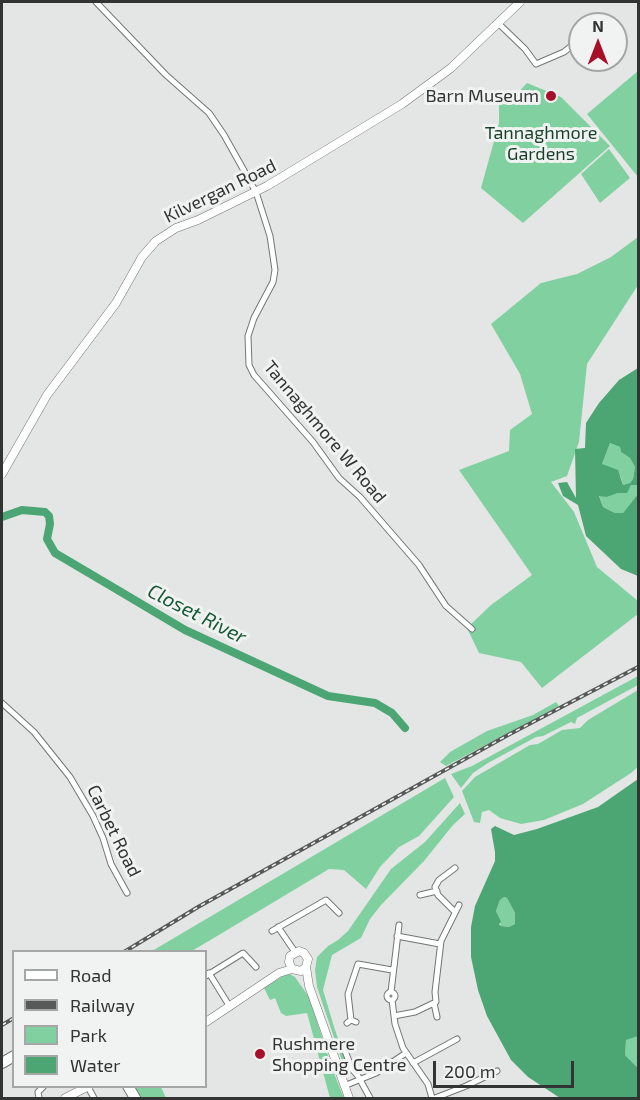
<!DOCTYPE html>
<style>
body{margin:0}
#map{position:relative;width:640px;height:1100px;overflow:hidden;background:#e3e6e4;font-family:"Exo 2",sans-serif}
canvas{display:block}
.frame{position:absolute;inset:0;border:3px solid #323433;pointer-events:none}
.legend{position:absolute;left:12px;top:950px;width:195px;height:138px;box-sizing:border-box;background:#f0f3f1;border:2px solid #a4a7a5;margin:0;padding:8px 10px;list-style:none;font-size:18px;color:#323433}
.legend li{display:flex;align-items:center;gap:12px;height:30px}
.legend b{width:30px;border:2px solid #a4a7a5}
.north{position:absolute;left:568px;top:12px;width:60px;height:60px;box-sizing:border-box;background:#f0f3f1;border:2px solid #a4a7a5;border-radius:50%;rotate:0deg;font-size:16px;font-weight:700;line-height:24px;text-align:center;color:#323433}
.north::after{content:'';display:block;margin:auto;width:21px;height:27px;background:#a70f28;clip-path:polygon(50% 0,100% 100%,50% 72%,0 100%)}
.scale{position:absolute;left:433px;top:1061px;width:141px;height:27px;box-sizing:border-box;border:3px solid #323433;border-top:0;padding-left:8px;font-size:18px;line-height:21px;white-space:nowrap;color:#323433;-webkit-text-stroke:4px #f0f3f1;paint-order:stroke}
</style>
<div id="map">
<canvas width="640" height="1100"></canvas>
<div class="frame"></div>
<ul class="legend">
<li><b style="height:8px;background:#fff"></b>Road</li>
<li><b style="height:8px;background:#575958"></b>Railway</li>
<li><b style="height:16px;background:#81d1a0"></b>Park</li>
<li><b style="height:16px;background:#4ba673"></b>Water</li>
</ul>
<div class="north">N</div>
<div class="scale">200 m</div>
</div>
<script>
const context = document.querySelector('canvas').getContext('2d');
context.lineJoin = 'round';
function paint(path, color) {
  context.fillStyle = color;
  context.fill(path, 'evenodd');
}
function shape(rows) {
  const path = new Path2D();
  for (const r of rows) {
    if (r.length === 3) {
      path.moveTo(r[0] + r[2], r[1]);
      path.arc(r[0], r[1], r[2], 0, 2 * Math.PI);
      continue;
    }
    path.moveTo(r[0], r[1]);
    for (let i = 2; i < r.length; i += 2) path.lineTo(r[i], r[i + 1]);
  }
  return path;
}
function trace(path, color, width, dash) {
  context.strokeStyle = color;
  context.lineWidth = width;
  context.lineCap = dash ? 'butt' : 'round';
  context.setLineDash(dash || []);
  context.stroke(path);
}
function write(font, color, halo, rows, align = 'center') {
  context.font = font + ' "Exo 2",sans-serif';
  context.lineWidth = 6;
  context.setLineDash([]);
  context.textBaseline = 'middle';
  context.strokeStyle = halo;
  context.fillStyle = color;
  for (const [text, x, y, turn = 0] of rows) {
    context.save();
    context.translate(x, y);
    context.rotate((+turn || 0) * Math.PI / 180);
    context.textAlign = isNaN(turn) ? turn : align;
    if (halo) context.strokeText(text, 0, 0);
    context.fillText(text, 0, 0);
    context.restore();
  }
}
paint(shape([
 [638,71,638,177,587,114],
 [527,83,561,97,610,146,523,223,481,188,499,123,499,105,511,100],
 [609,149,630,178,600,203,581,174],
 [638,237,638,285,587,364,579,442,567,476,551,482,574,512,597,567,638,601,638,614,542,688,521,662,479,653,467,628,491,605,532,575,459,470,509,451,510,430,532,414,520,374,491,324,541,283,577,274,611,257],
 [610,443,620,447,621,452,630,458,635,467,633,479,630,483,623,485,621,477,602,464],
 [637,484,638,494,623,513,615,513,603,507,599,495,607,497,618,493,626,493,631,485],
 [638,676,638,685,577,718,575,724,571,722,543,736,536,737,488,763,473,773,461,788,451,774,472,766],
 [638,690,638,767,631,773,583,804,544,820,521,824,500,818,489,810,482,812,480,823,474,822,462,791,475,777,530,745,538,744,562,730,580,728,588,720],
 [556,702,559,706,446,766,440,762,450,752,487,731,533,715],
 [445,778,454,797,419,836,399,847,380,867,366,889,344,870,329,869,192,951,152,951],
 [460,803,465,814,453,825,424,861,381,905,370,919,361,938,332,955,323,990,335,1030,351,1074,347,1076,317,987,315,970,317,957,328,946,338,940,348,931,391,869,425,842],
 [504,897,507,898,515,913,515,924,509,927,501,926,496,911,500,900],
 [288,973,295,977,309,997,333,1071,344,1098,330,1098,307,1013,286,1016,281,1013,275,998,270,1000,264,988],
 [634,1036,638,1036,638,1068,625,1055,626,1040],
 [132,1087,161,1087,166,1098,138,1098]
]), '#81d1a0');
paint(shape([
 [638,368,638,485,631,485,627,493,618,493,607,497,599,496,603,507,615,513,623,513,638,494,638,576,621,569,586,536,578,505,563,496,558,483,567,482,576,498,575,449,585,448,586,423,599,403,619,380],
 [610,443,620,447,621,452,630,458,635,467,633,479,630,483,623,485,618,470,602,464],
 [638,779,638,1036,626,1040,625,1055,638,1068,638,1098,560,1098,528,1077,511,1060,487,1016,478,990,471,957,471,927,475,906,495,861,495,852,491,829,495,826,514,835,537,829,598,807],
 [504,897,507,898,515,913,515,924,509,927,501,926,499,924,501,922,496,911,500,900]
]), '#4ba673');
trace(shape([
 [2,517,22,510,45,512,49,516,50,524,47,539,55,553,116,589,185,630,328,696,375,703,392,713,405,728]
]), '#4ba673', 8);
const street = shape([
 [96,2,166,75,209,113,224,135,256,192,270,236,275,270,273,282,254,318,248,336,249,365,254,375,313,442,339,478,360,497,419,565,446,606,472,629],
 [498,23,525,49,536,64,564,52,580,39],
 [2,703,34,732,70,777,93,816,103,838,111,864,127,893],
 [455,868,439,880,435,887,438,895,455,912],
 [420,895,437,891],
 [278,927,295,952],
 [272,931,326,900,339,913],
 [397,936,440,944],
 [209,973,230,1007],
 [206,976,243,953,256,967],
 [391,992,399,925],
 [391,996,4],
 [392,1000,395,1024,403,1048,428,1084,432,1098],
 [434,1003,437,1017],
 [394,1016,415,1012,436,1002,435,992,441,941,459,905],
 [351,1020,348,994,358,964,392,970],
 [347,1023,351,1020,356,1022],
 [345,1051,352,1069,358,1076,370,1098],
 [413,1063,457,1039],
 [344,1086,376,1073,406,1053],
 [88,1087,94,1098],
 [39,1098,38,1092,44,1086],
 [435,1098,466,1086,497,1071]
]);
const secondary = shape([
 [2,474,47,395,116,303,142,257,156,241,176,228,198,220,267,186,402,104,451,68,520,2],
 [306,967,301,971,292,969,289,962,290,956,299,951,304,953,308,959,306,967,309,986,349,1098],
 [206,1022,279,973,292,969],
 [65,1098,89,1086]
]);
const highway = shape([
 [2,1063,14,1056],
 [128,1086,135,1098]
]);
trace(street, '#737674', 7);
trace(secondary, '#737674', 9);
trace(highway, '#737674', 12);
trace(street, '#fff', 5);
trace(secondary, '#fff', 8);
trace(highway, '#fff', 10);
const rail = shape([
 [124,952,198,907,355,820,508,735,638,667],
 [2,1025,14,1018]
]);
trace(rail, '#575958', 4);
trace(rail, '#f0f3f1', 1.5, [4.5]);
for (const [x, y, r, color] of [
 [551,96,6,"#a70f28"],
 [260,1054,6,"#a70f28"]
]) {
  const dot = new Path2D();
  dot.arc(x, y, r, 0, 2 * Math.PI);
  context.fillStyle = color;
  context.fill(dot);
  trace(dot, '#f0f3f1', 2);
}
write('18px', '#323433', '#f0f3f1', [
 ["Barn Museum",539,96],
 ["Rushmere",272,1044,"left"],
 ["Shopping Centre",272,1065,"left"]
], 'right');
write('18px', '#193f2a', '#f0f3f1', [
 ["Tannaghmore",541,133],
 ["Gardens",541,154]
]);
write('18px', '#323433', '#f0f3f1', [
 ["Kilvergan Road",220,191,-26],
 ["Tannaghmore W Road",325,432,50],
 ["Carbet Road",114,831,64]
]);
write('italic 20px', '#155936', '#f0f3f1', [
 ["Closet River",197,614,27]
]);
</script>
